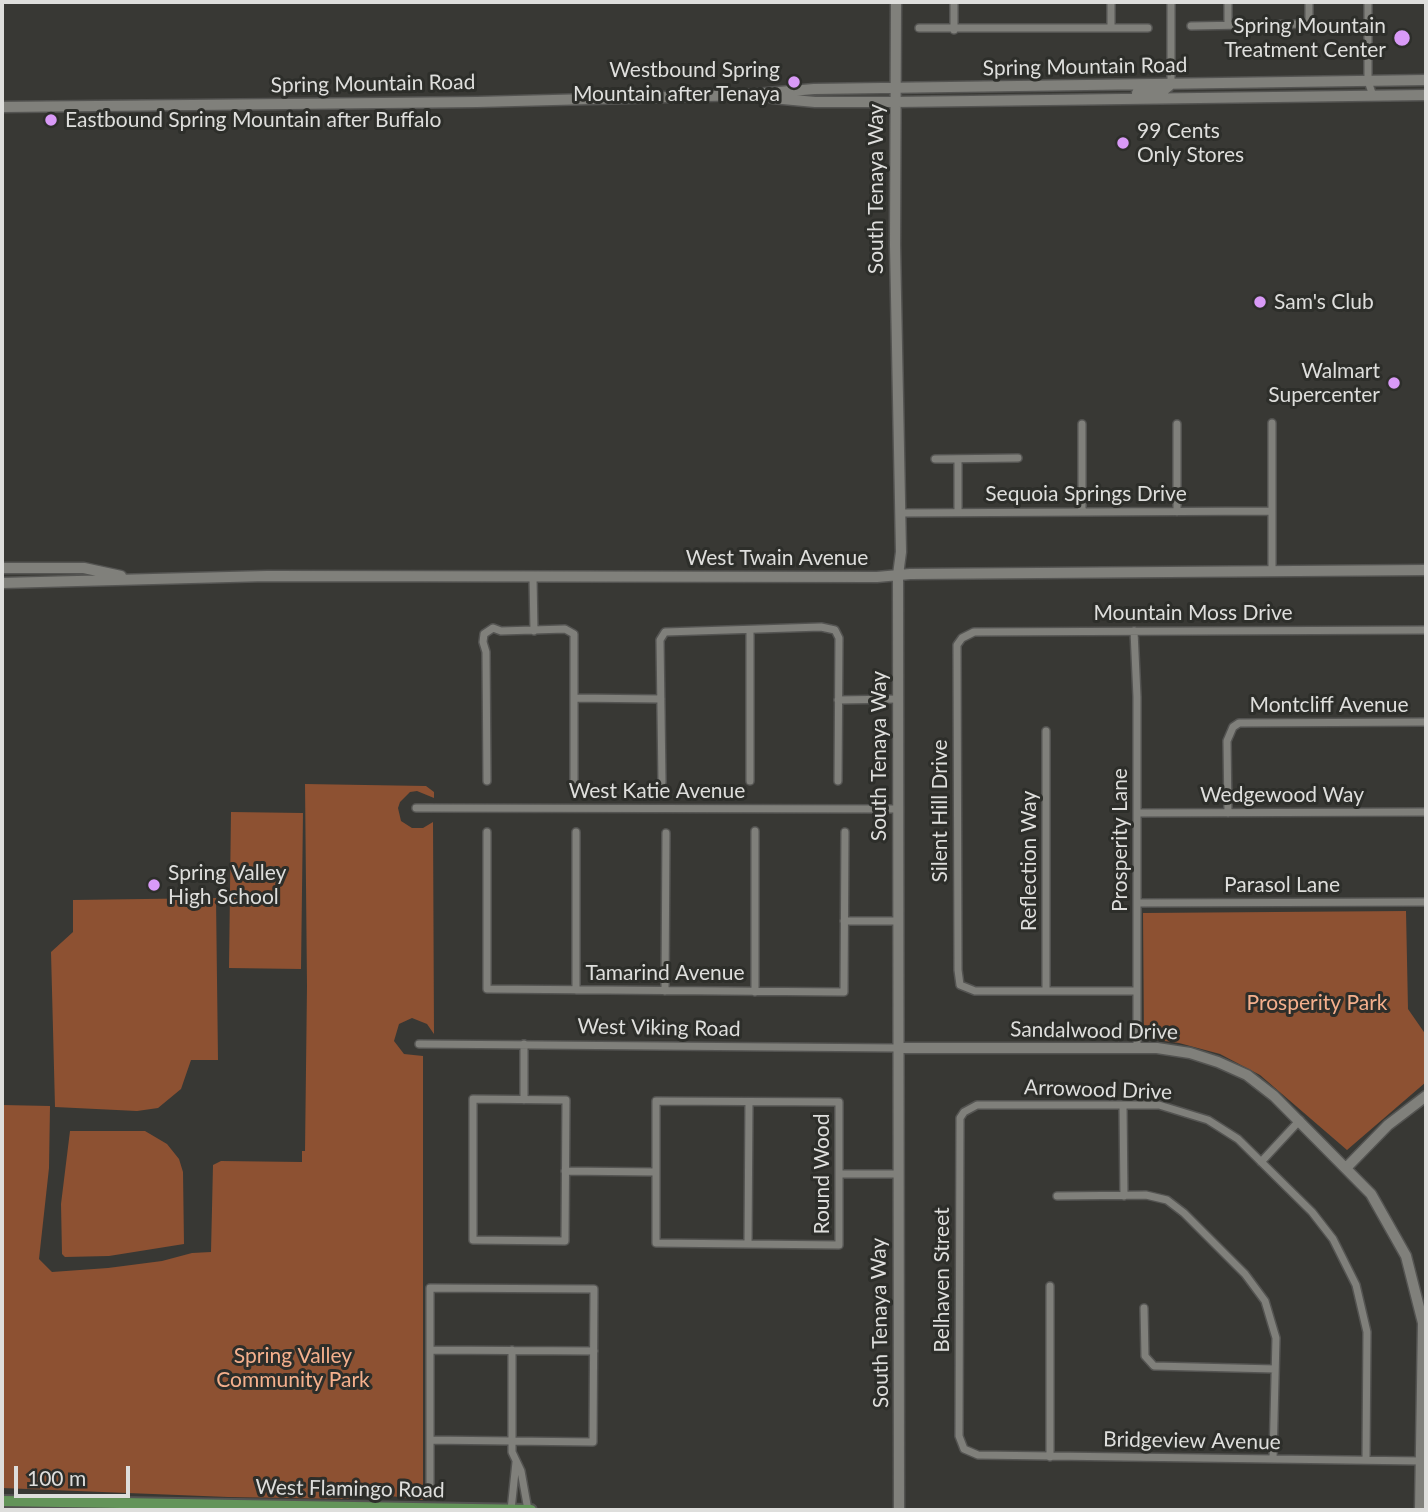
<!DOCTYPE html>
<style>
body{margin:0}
#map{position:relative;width:1428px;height:1512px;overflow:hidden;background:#383834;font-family:Lato,sans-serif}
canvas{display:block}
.frame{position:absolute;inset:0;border:4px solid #dededc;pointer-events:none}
.scale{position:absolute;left:14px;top:1466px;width:116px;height:32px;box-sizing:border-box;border:4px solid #dededc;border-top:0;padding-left:9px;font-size:21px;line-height:24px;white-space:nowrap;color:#dededc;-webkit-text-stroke:5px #2d2e2a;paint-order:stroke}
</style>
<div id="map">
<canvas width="1428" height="1512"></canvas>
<div class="frame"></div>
<div class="scale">100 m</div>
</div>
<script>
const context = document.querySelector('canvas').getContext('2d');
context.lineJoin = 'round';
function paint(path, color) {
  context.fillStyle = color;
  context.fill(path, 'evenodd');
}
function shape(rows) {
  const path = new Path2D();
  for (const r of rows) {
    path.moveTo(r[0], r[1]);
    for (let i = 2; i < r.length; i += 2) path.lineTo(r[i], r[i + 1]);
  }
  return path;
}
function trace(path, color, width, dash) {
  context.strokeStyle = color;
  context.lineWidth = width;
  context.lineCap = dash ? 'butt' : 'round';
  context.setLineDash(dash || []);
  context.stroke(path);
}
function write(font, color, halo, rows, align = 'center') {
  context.font = font + ' Lato,sans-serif';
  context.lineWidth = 6;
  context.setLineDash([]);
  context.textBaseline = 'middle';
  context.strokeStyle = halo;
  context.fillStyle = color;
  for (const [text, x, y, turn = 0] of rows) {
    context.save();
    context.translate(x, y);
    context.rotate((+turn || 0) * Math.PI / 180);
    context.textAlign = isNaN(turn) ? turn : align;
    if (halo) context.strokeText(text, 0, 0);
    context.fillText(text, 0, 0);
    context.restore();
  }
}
paint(shape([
 [305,784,426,786,434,792,434,798,417,791,410,792,400,802,398,808,401,821,412,828,423,828,433,822,434,1034,427,1024,412,1018,399,1024,394,1041,404,1054,423,1056,423,1500,382,1495,345,1499,228,1497,2,1488,2,1105,50,1106,49,1168,39,1259,52,1272,108,1268,162,1261,192,1253,211,1252,213,1165,221,1161,302,1162,302,1151,305,1151,307,986],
 [231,812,303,813,301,969,229,968],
 [216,898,218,1060,191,1060,181,1089,158,1108,137,1111,55,1107,51,952,73,932,73,900],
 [1406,911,1408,1009,1426,1035,1426,1082,1347,1150,1260,1075,1220,1054,1179,1043,1144,1038,1143,913],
 [70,1131,145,1131,167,1144,179,1159,183,1172,184,1244,109,1256,65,1257,62,1254,61,1204]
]), '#8d5132');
const street = shape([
 [1111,2,1111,28],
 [1228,2,1228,25],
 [1309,2,1309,26],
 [1368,2,1368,81,1373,96],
 [1191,26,1298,24,1349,27],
 [919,28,1148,28],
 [954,30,954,2],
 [1171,85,1171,2],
 [1082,424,1082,512],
 [1177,424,1177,512],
 [935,459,1018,458],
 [958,459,958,512],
 [901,513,1272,511],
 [1272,570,1272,423],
 [533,578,534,631],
 [1134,631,1137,697,1137,1048],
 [574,698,661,699],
 [838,700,899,699],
 [487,781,486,652,483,642,484,634,493,628,501,631,565,629,574,634,574,780],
 [750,781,750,630],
 [662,782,660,640,665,632,821,627,835,630,839,638,838,781],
 [416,808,899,809],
 [1137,813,1426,812],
 [1228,813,1227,741,1233,727,1239,723,1426,722],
 [487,832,487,989,844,992,845,832],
 [1137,903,1426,902],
 [844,921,899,921],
 [576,990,576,832],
 [665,991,666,833],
 [1046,991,1046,731],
 [1137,991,975,991,960,985,958,970,957,645,962,638,974,632,1426,630],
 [755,992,755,831],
 [419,1044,898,1048],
 [473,1099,566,1100,565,1241,473,1240,473,1099],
 [524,1100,524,1044],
 [656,1101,839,1102,839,1245,656,1243,656,1101],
 [1123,1106,1124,1196],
 [1261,1162,1300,1120],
 [565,1171,656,1172],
 [839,1174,898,1174],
 [1057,1196,1146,1195,1167,1200,1184,1213,1245,1274,1265,1301,1276,1338,1273,1459],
 [748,1244,749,1102],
 [1050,1286,1050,1457],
 [1144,1308,1145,1356,1154,1366,1275,1369],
 [430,1350,594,1351],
 [512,1350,512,1452,521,1471,528,1510],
 [430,1440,593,1442,594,1289,430,1288,430,1489],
 [1366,1460,1367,1332,1356,1285,1333,1239,1312,1212,1238,1139,1208,1120,1159,1105,977,1105,964,1112,960,1118,959,1436,964,1449,978,1455,1421,1461],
 [511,1510,516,1462]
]);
const secondary = shape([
 [896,2,895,245,901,552,898,575,899,1510],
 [1137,93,1163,91,1169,86],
 [772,98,815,102,896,102,1426,95],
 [2,107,477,102,744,95,814,89,1426,80],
 [2,568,84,568,121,576],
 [2,583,267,576,877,577,910,574,1426,570],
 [898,1048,1157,1048,1190,1053,1218,1062,1247,1075,1274,1096,1371,1194,1406,1256,1423,1323,1420,1510],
 [1347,1167,1388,1125,1426,1096]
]);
const primary = shape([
 [2,1501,531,1510]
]);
trace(street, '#545452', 10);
trace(secondary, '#545452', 13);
trace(primary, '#545452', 14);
trace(street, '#80807b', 7);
trace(secondary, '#80807b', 10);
trace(primary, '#639459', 10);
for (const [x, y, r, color] of [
 [1402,38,9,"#d99af7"],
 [794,82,7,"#d99af7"],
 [51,120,7,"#d99af7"],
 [1123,143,7,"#d99af7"],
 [1260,302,7,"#d99af7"],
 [1394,383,7,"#d99af7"],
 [154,885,7,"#d99af7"]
]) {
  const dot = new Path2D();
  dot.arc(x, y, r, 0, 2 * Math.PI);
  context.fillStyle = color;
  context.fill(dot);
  trace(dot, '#2d2e2a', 2.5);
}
write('21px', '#dededc', '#2d2e2a', [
 ["Spring Mountain",1386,26,"right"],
 ["Treatment Center",1386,50,"right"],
 ["Westbound Spring",780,70,"right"],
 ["Mountain after Tenaya",780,94,"right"],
 ["Eastbound Spring Mountain after Buffalo",65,120],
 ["99 Cents",1137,131],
 ["Only Stores",1137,155],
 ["Sam's Club",1274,302],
 ["Walmart",1380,371,"right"],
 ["Supercenter",1380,395,"right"],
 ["Spring Valley",168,873],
 ["High School",168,897]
], 'left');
write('21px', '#dededc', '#2d2e2a', [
 ["Spring Mountain Road",1085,67,-1],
 ["Spring Mountain Road",373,84,-1],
 ["South Tenaya Way",876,189,-90],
 ["Sequoia Springs Drive",1086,494],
 ["West Twain Avenue",777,558],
 ["Mountain Moss Drive",1193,613],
 ["Montcliff Avenue",1329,705],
 ["South Tenaya Way",879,756,-90],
 ["West Katie Avenue",657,791],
 ["Wedgewood Way",1282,795],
 ["Silent Hill Drive",940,811,-90],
 ["Prosperity Lane",1120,840,-90],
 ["Reflection Way",1029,861,-90],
 ["Parasol Lane",1282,885],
 ["Tamarind Avenue",665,973],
 ["West Viking Road",659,1028,1],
 ["Sandalwood Drive",1094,1031,1],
 ["Arrowood Drive",1098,1090,2],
 ["Round Wood",822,1174,-90],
 ["Belhaven Street",942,1280,-90],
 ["South Tenaya Way",880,1323,-91],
 ["Bridgeview Avenue",1192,1441,1],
 ["West Flamingo Road",350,1489,1]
]);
write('21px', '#f5b08d', '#2d2e2a', [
 ["Prosperity Park",1317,1003],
 ["Spring Valley",293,1356],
 ["Community Park",293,1380]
]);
</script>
